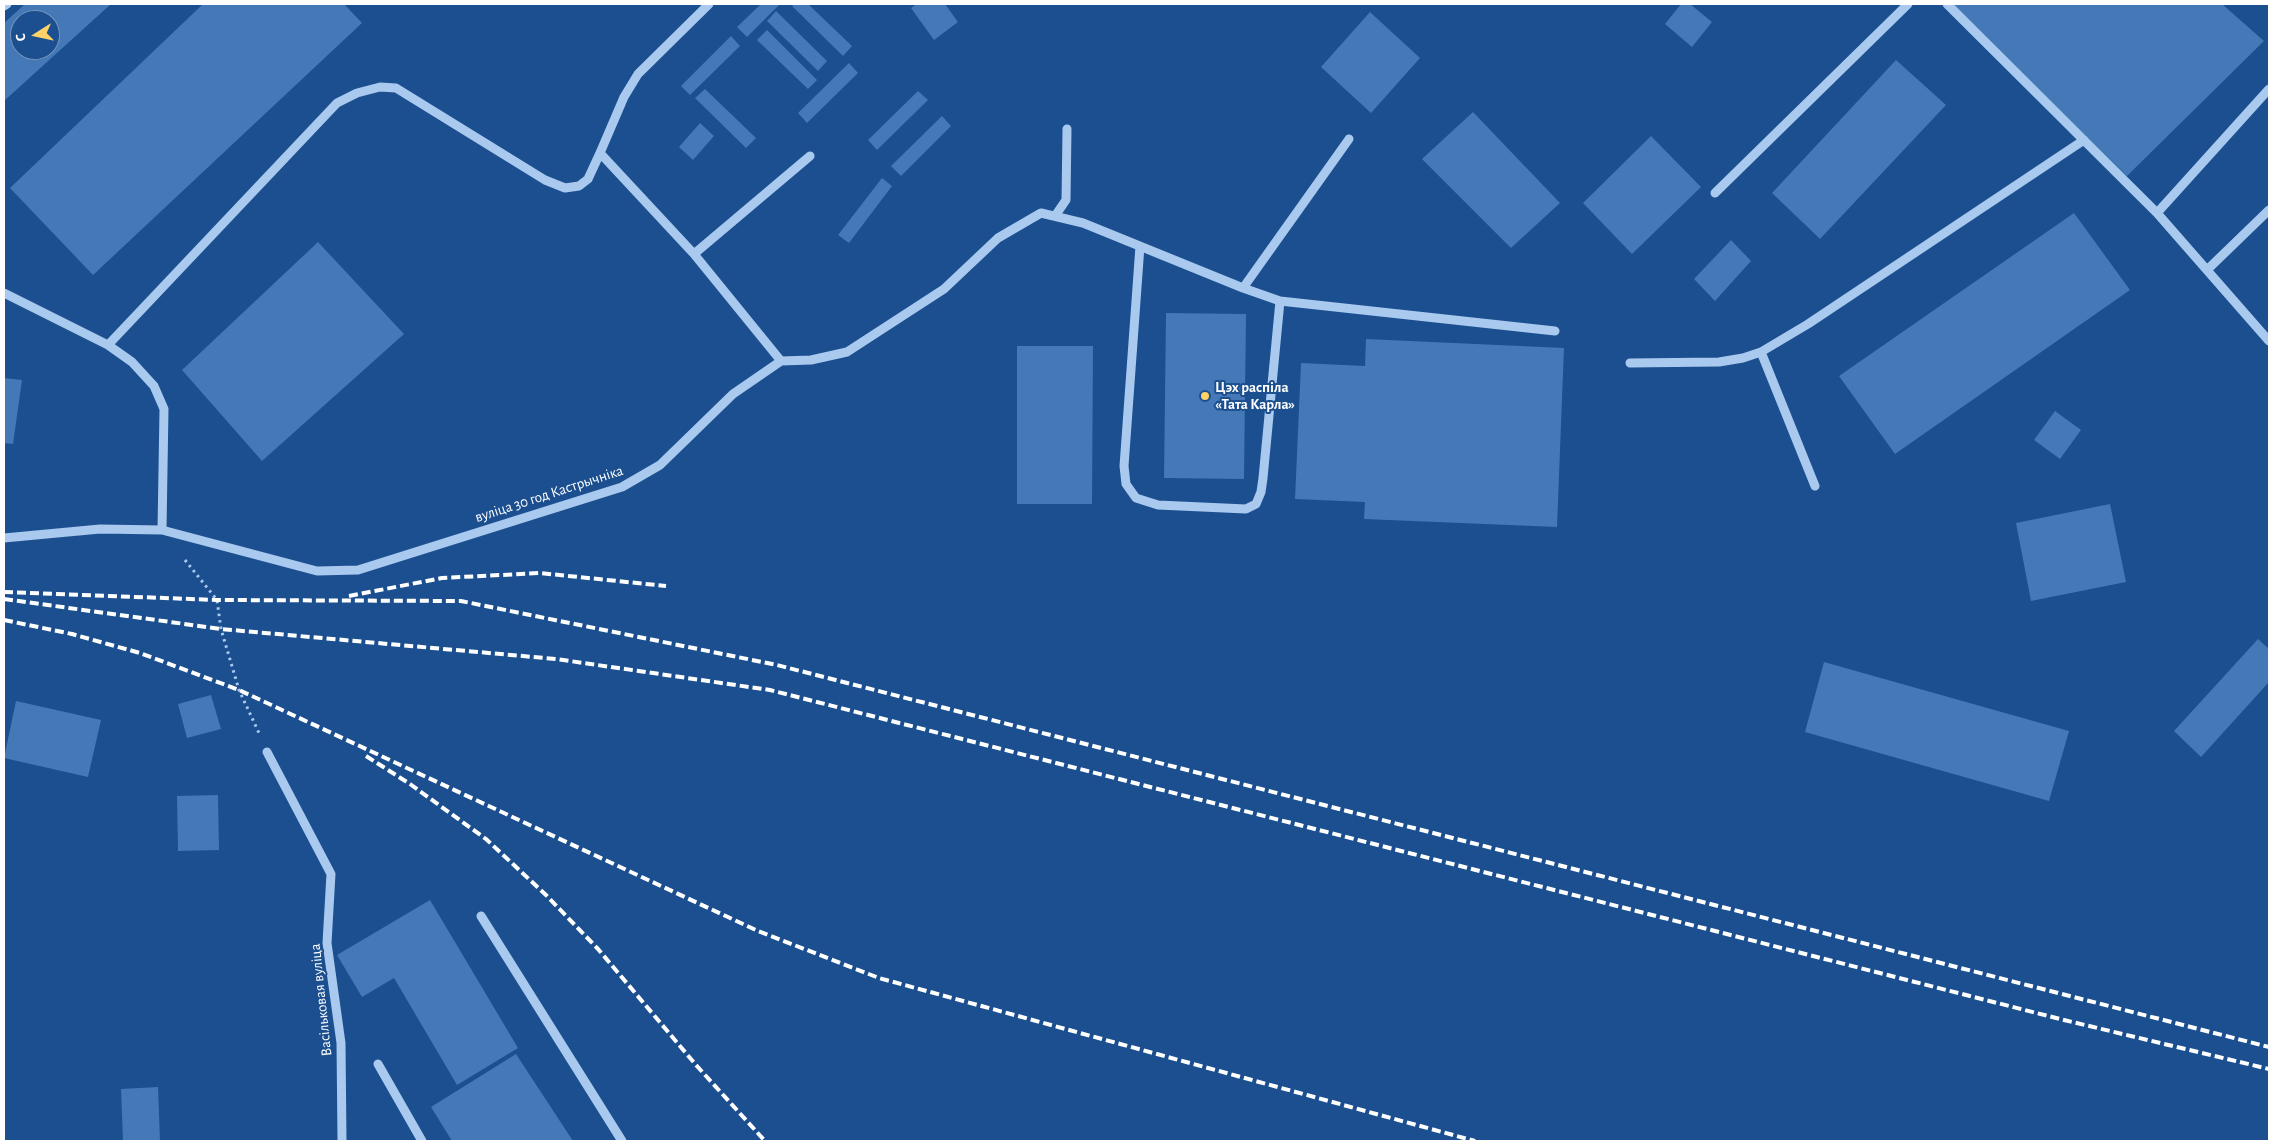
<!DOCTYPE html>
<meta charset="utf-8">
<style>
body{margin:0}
#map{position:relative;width:2273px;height:1145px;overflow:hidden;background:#1b4f8f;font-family:"Alegreya Sans",sans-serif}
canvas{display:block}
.frame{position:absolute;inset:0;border:5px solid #fff;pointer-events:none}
.north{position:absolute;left:10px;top:10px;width:50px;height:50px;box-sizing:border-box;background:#1b4f8f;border:1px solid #7695bc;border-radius:50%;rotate:260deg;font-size:14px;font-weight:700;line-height:20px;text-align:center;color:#fff}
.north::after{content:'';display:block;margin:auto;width:18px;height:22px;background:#ffd166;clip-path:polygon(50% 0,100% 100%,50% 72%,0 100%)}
</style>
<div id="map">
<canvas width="2273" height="1145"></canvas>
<div class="frame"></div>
<div class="north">С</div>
</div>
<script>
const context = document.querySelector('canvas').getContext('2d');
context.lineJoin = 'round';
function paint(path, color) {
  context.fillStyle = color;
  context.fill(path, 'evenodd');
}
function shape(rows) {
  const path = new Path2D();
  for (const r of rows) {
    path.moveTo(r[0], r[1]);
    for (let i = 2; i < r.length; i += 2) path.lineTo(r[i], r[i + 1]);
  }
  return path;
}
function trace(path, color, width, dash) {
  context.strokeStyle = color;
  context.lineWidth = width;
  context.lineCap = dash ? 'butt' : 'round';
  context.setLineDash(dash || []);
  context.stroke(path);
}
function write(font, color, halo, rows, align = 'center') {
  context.font = font + ' "Alegreya Sans",sans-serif';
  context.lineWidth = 4;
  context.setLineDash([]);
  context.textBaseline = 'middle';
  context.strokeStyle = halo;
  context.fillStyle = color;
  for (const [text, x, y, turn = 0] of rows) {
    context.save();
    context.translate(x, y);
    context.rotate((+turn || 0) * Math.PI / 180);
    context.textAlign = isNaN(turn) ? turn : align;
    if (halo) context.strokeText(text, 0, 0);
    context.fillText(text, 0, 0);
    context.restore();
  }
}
paint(shape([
 [25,4,111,4,4,101,4,23],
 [20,20,50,20,50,50,20,50],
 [203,4,344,4,362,23,93,275,10,188],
 [761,4,780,4,747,37,737,27],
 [795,4,808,4,852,46,843,56,792,6],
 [917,4,945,4,958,22,934,40,911,8],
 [1681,4,1690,4,1712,22,1692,47,1665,24],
 [1951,4,2222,4,2264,41,2127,176],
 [776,11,827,61,818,71,767,21],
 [1370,12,1420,58,1371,113,1321,67],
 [767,30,817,80,808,89,757,40],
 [731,36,740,46,690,95,681,86],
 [1896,60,1946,105,1820,239,1772,193],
 [849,63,858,73,807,123,798,113],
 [705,89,756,138,746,148,695,98],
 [918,91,928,100,877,150,868,140],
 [1473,112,1560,203,1511,248,1422,159],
 [942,116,951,126,901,176,891,166],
 [700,123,714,136,693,160,679,147],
 [1651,136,1701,187,1632,254,1583,203],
 [882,178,892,186,849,243,838,235],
 [2074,213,2130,290,1895,454,1839,376],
 [1731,240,1751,261,1715,301,1694,279],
 [318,242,404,334,262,461,182,370],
 [1166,313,1246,314,1244,479,1164,478],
 [1366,339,1564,348,1557,527,1364,519,1365,502,1295,499,1301,363,1365,366],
 [1017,346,1093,346,1092,504,1017,504],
 [4,378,22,380,13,444,4,443],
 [2055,411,2081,430,2060,459,2034,440],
 [2110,504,2126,582,2031,601,2016,523],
 [2258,639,2269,649,2269,682,2201,757,2174,731],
 [1824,662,2069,731,2049,801,1805,732],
 [211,695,221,729,187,738,178,704],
 [16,701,101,720,88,777,4,758],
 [218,795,219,850,178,851,177,796],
 [430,900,518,1048,457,1085,394,978,362,997,337,955],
 [516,1054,573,1141,452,1141,431,1107],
 [158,1087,160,1141,123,1141,121,1089]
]), '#4478b7');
trace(shape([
 [185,560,217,600,221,629,239,690,259,733]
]), '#a9c9ee', 3, [2.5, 4]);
trace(shape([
 [1947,4,2157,213],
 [4,6,7,4],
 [2269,89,2157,213,2269,341],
 [1715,193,1908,4],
 [1055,216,1066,200,1067,129],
 [1140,246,1124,466,1126,484,1136,498,1158,505,1246,509,1256,504,1261,492,1263,478,1280,301],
 [694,254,600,153,624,97,638,74,709,4],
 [2207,270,2269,210],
 [1243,288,1349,139],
 [4,293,108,345,132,362,154,386,164,409,162,530],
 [108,345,337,103,357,93,380,87,396,88,545,180,565,188,579,186,588,179,600,153],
 [1761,352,1815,486],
 [781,361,694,254,810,156],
 [1630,363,1719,362,1743,358,1761,352,1808,324,2084,140],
 [4,538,100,529,162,530,317,571,358,570,622,487,660,465,733,394,781,361,811,360,847,352,944,289,998,238,1041,213,1083,223,1243,288,1280,301,1555,331],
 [267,752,331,874,327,943,341,1043,342,1141],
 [481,916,622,1141],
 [378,1064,422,1141]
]), '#a9c9ee', 9);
trace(shape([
 [4,592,217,600,461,601,777,665,2269,1047],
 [349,596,442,578,540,573,666,586],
 [4,599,221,629,556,659,770,690,2064,1020,2269,1069],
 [4,620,72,634,140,653,239,690,758,931,879,978,1475,1141],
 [366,756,410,784,486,839,546,895,598,949,696,1065,765,1141]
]), '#fff', 4, [9, 4]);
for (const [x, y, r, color] of [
 [1205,396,5,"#ffd166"]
]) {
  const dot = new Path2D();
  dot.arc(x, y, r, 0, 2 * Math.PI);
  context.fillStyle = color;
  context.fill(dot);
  trace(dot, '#1b4f8f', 2);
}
write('bold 15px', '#fff', '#1b4f8f', [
 ["Цэх распіла",1215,387],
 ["«Тата Карла»",1215,404]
], 'left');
write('15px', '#fff', '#1b4f8f', [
 ["вуліца 30 год Кастрычніка",549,494,-18],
 ["Васільковая вуліца",321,1000,-96]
]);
</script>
